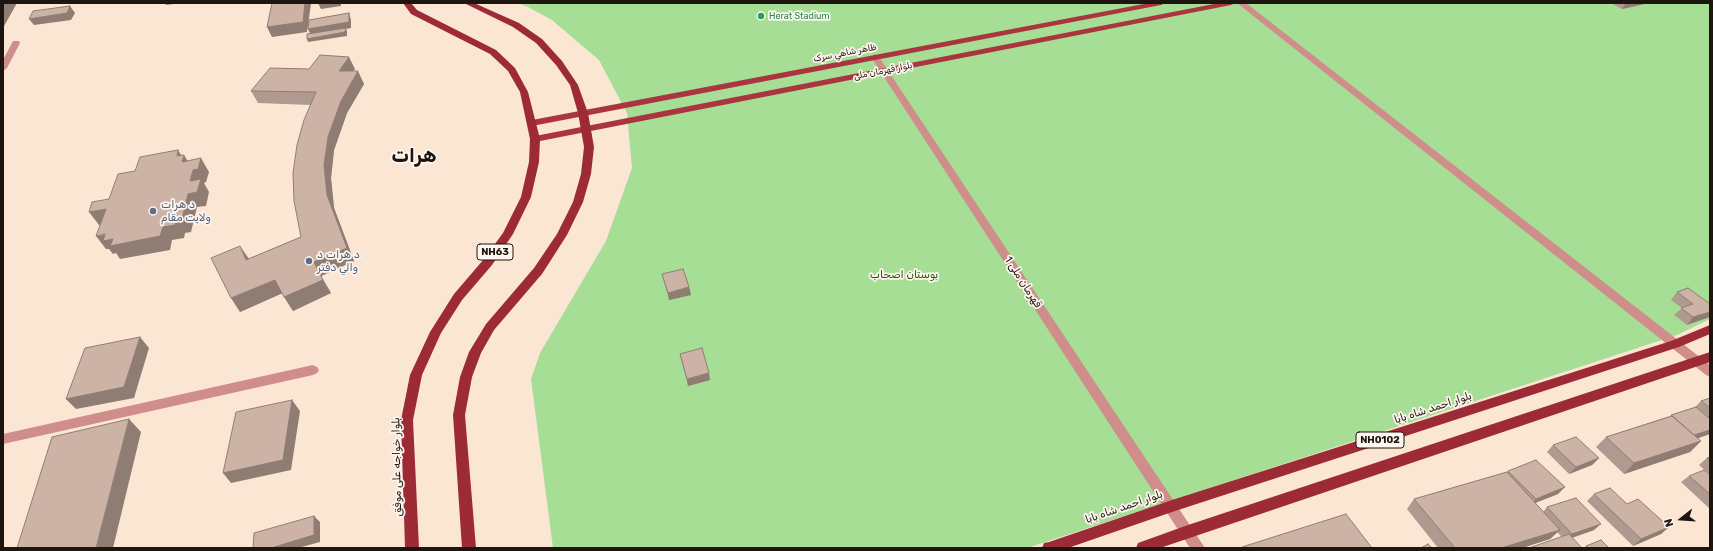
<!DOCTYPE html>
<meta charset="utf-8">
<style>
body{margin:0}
#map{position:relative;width:1713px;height:551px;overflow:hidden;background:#fbe5d3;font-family:Rubik,sans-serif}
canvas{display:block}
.frame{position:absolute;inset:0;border:4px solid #1d150f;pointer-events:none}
.north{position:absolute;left:1661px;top:499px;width:40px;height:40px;-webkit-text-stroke:3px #fef5ee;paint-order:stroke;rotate:253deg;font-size:11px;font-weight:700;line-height:16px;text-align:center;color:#1d150f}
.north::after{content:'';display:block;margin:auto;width:14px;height:18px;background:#1d150f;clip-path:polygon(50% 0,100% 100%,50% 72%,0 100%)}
</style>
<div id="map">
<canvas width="1713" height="551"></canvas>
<div class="frame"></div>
<div class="north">N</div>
</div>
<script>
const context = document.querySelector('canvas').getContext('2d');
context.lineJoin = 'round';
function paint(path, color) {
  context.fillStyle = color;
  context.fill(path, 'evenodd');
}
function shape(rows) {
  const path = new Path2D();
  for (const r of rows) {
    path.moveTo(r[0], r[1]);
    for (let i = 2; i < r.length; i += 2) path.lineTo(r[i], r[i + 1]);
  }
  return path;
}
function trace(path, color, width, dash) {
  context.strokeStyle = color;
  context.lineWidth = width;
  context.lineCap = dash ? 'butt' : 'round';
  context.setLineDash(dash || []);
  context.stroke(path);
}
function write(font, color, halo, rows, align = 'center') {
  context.font = font + ' Rubik,"Noto Sans Arabic",sans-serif';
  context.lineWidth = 3.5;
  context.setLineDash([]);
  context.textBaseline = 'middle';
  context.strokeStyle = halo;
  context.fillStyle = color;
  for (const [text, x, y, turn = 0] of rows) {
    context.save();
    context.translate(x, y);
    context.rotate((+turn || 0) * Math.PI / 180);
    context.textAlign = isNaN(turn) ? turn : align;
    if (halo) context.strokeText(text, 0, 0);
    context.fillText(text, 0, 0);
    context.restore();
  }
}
paint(shape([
 [518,3,1710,3,1710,319,1677,335,1027,548,553,548,531,379,540,353,606,241,632,168,627,113,599,60,552,20,528,7]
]), '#a5de94');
paint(shape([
 [1237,3,1246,3,1710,365,1710,377,1706,375,1237,3],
 [13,41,19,41,20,43,7,68,3,71,3,60,13,41],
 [875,54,879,57,1205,548,1190,548,871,57,875,54],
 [313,365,317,367,319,370,317,373,313,375,3,444,3,434,313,365]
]), '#cf8d8c');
paint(shape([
 [1149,3,1165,3,1161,5,532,126,527,123,532,120,1149,3],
 [1219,3,1235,3,1231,5,535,142,530,139,535,136,1219,3]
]), '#ab353f');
paint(shape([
 [403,3,411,3,417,10,496,50,515,68,528,92,540,139,539,162,531,197,513,234,492,265,462,300,441,333,422,375,413,420,419,548,405,548,401,420,410,375,430,332,454,294,484,259,503,233,521,197,529,162,530,139,520,92,508,71,490,54,411,14,403,3],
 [464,3,474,3,519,23,542,39,562,61,578,85,588,113,594,147,591,174,583,202,567,235,542,274,494,330,481,353,472,377,465,415,476,548,462,548,453,415,460,377,469,352,486,324,534,268,557,234,573,202,581,174,584,147,578,113,570,85,556,65,536,43,513,27,464,3],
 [1710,325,1710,334,1679,347,1172,512,1068,548,1042,548,1044,543,1049,542,1172,500,1671,341,1710,325],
 [1710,352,1710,362,1160,548,1136,548,1138,543,1188,525,1710,352]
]), '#9d2b36');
paint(shape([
 [1611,3,1649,3,1622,9],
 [309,69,355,69,353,71,364,84,347,113,334,150,331,178,334,208,354,261,321,276,331,293,293,311,282,293,240,312,248,259,301,237,311,105,258,103,251,91],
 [662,274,689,287,691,295,669,300],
 [1677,292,1710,304,1687,325,1674,315,1682,308,1671,300],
 [680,354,710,380,688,386],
 [1710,398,1710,434,1697,438,1701,441,1690,452,1624,474,1596,447,1606,437,1670,416,1671,415,1694,408,1701,401],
 [1553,445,1599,458,1592,465,1569,474,1547,452],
 [1710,457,1710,475,1699,465,1707,458],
 [1508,471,1558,494,1535,503,1543,512,1547,507,1594,530,1572,538,1561,536,1557,532,1550,539,1522,548,1438,548,1407,509,1414,499,1507,472],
 [1710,475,1710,509,1681,482,1689,476],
 [1594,494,1669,527,1661,534,1633,546,1587,501],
 [1586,546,1609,548,1584,548]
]), '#af9a8f');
paint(shape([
 [5,3,17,3,3,28,3,7],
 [165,3,181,3,166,5],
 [305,3,310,3,311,4,307,32,272,37,267,27],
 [318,3,341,3,341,6,321,9],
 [1626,3,1649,3,1622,9],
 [70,6,75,13,71,20,34,25,29,19],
 [349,13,351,20,351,28,346,29,347,31,347,36,308,42,307,39,311,35,308,29],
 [349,57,355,69,344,83,339,71],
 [358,71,364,84,347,113,334,150,331,178,334,208,354,261,321,276,331,293,293,311,284,297,314,262,327,195,324,165,328,137,341,101],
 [178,150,183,158,184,155,192,168,190,175,177,156],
 [201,158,209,172,206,182,204,183,209,192,206,206,197,207,191,232,185,233,184,238,172,240,170,250,120,259,116,253,113,254,109,249,106,249,96,236,163,227,176,220,190,181,193,170],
 [106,209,116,222,99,225,89,212],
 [240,246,249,259,246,260],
 [275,280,283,293,240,312,231,298],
 [689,287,691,295,669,300,668,293],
 [1710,312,1710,317,1687,325,1693,317],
 [140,337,149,348,134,398,76,409,66,399],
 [709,373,710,380,688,386,687,379],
 [292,400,300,411,291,470,231,483,223,473],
 [129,419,141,432,113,548,96,548],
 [1710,430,1710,434,1687,442,1694,435],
 [1701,441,1690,452,1624,474,1634,463],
 [1599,458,1592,465,1569,474,1576,467],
 [1565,487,1558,494,1530,505,1536,499],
 [314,516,320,522,320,542,298,548,271,548],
 [1601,524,1594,530,1565,540,1572,534],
 [1669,527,1661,534,1633,546,1641,539],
 [1560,530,1550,539,1522,548,1501,548]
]), '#8f7d74');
const building = shape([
 [272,3,305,3,303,22,267,27,272,3],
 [70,6,67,13,29,19,33,11,70,6],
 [349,13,349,22,308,29,309,20,349,13],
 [346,28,345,32,307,39,307,34,346,28],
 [320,55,349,57,339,71,358,71,341,101,328,137,324,165,327,195,347,248,314,262,323,280,284,297,275,280,231,298,211,258,240,246,246,260,301,237,294,201,293,173,297,145,304,120,316,92,251,91,270,68,309,69,320,55],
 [178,150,177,156,184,155,182,162,201,158,198,169,193,170,190,181,201,179,197,192,188,194,182,219,176,220,175,225,163,227,160,236,110,246,113,239,103,241,105,234,96,236,106,209,89,212,92,202,109,199,118,174,135,171,140,157,178,150],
 [683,269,689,287,668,293,662,274,683,269],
 [1688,288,1710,304,1710,312,1693,317,1681,308,1693,304,1677,292,1688,288],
 [140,337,124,387,66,399,85,348,140,337],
 [702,348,709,373,687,379,680,354,702,348],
 [1710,398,1710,408,1701,401,1710,398],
 [292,400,283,460,223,473,236,412,292,400],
 [1696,407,1710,419,1710,430,1694,435,1671,415,1696,407],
 [1672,416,1701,441,1634,463,1606,437,1672,416],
 [129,419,96,548,17,548,52,437,129,419],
 [1576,437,1599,458,1576,467,1553,445,1576,437],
 [1710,457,1710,461,1707,458,1710,457],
 [1536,460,1565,487,1536,499,1508,471,1536,460],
 [1704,470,1710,475,1710,494,1689,476,1704,470],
 [1507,472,1560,530,1501,548,1455,548,1414,499,1507,472],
 [1610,488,1627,504,1638,499,1669,527,1641,539,1594,494,1610,488],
 [1576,498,1601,524,1572,534,1547,507,1576,498],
 [1346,514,1372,548,1243,548,1242,547,1346,514],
 [314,516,314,535,271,548,253,548,254,533,314,516],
 [1569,534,1582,548,1529,548,1569,534],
 [1601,540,1609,548,1589,548,1586,546,1601,540],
 [1428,544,1432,548,1421,548,1428,544]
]);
paint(building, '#ccb3a6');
trace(building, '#8f7d74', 1);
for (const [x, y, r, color] of [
 [761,16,4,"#2e9e5b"],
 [153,211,4,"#5c6f8a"],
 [309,261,4,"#5c6f8a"]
]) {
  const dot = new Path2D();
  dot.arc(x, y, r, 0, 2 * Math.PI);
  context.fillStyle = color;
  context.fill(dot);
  trace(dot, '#fef5ee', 1.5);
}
write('9px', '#27864d', '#fef5ee', [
 ["Herat Stadium",769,16]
], 'left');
write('9px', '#1d150f', '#fef5ee', [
 ["ظاهر شاهي سړک",845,53,-11],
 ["بلوار قهرمان ملی",883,71,-11]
]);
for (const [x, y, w] of [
 [495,252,36],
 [1380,440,48]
]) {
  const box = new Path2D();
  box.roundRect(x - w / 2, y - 8, w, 16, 3);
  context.fillStyle = '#fef5ee';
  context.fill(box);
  trace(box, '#1d150f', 1);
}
write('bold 10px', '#1d150f', null, [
 ["NH63",495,252],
 ["NH0102",1380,440]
]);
write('11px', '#4e5e75', '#fef5ee', [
 ["د هرات",161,205],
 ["ولایت مقام",161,218],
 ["د هرات د",317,255],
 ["والي دفتر",317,268]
], 'left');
write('11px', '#1d5403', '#fef5ee', [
 ["بوستان اصحاب",904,275]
]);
write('11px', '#1d150f', '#fef5ee', [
 ["قهرمان ملی 1",1023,282,57],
 ["بلوار احمد شاه بابا",1433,408,-18],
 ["بلوار خواجه علی موفق",397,467,-91],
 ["بلوار احمد شاه بابا",1124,507,-19]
]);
write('bold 19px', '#1d150f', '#fef5ee', [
 ["هرات",414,157]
]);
</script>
